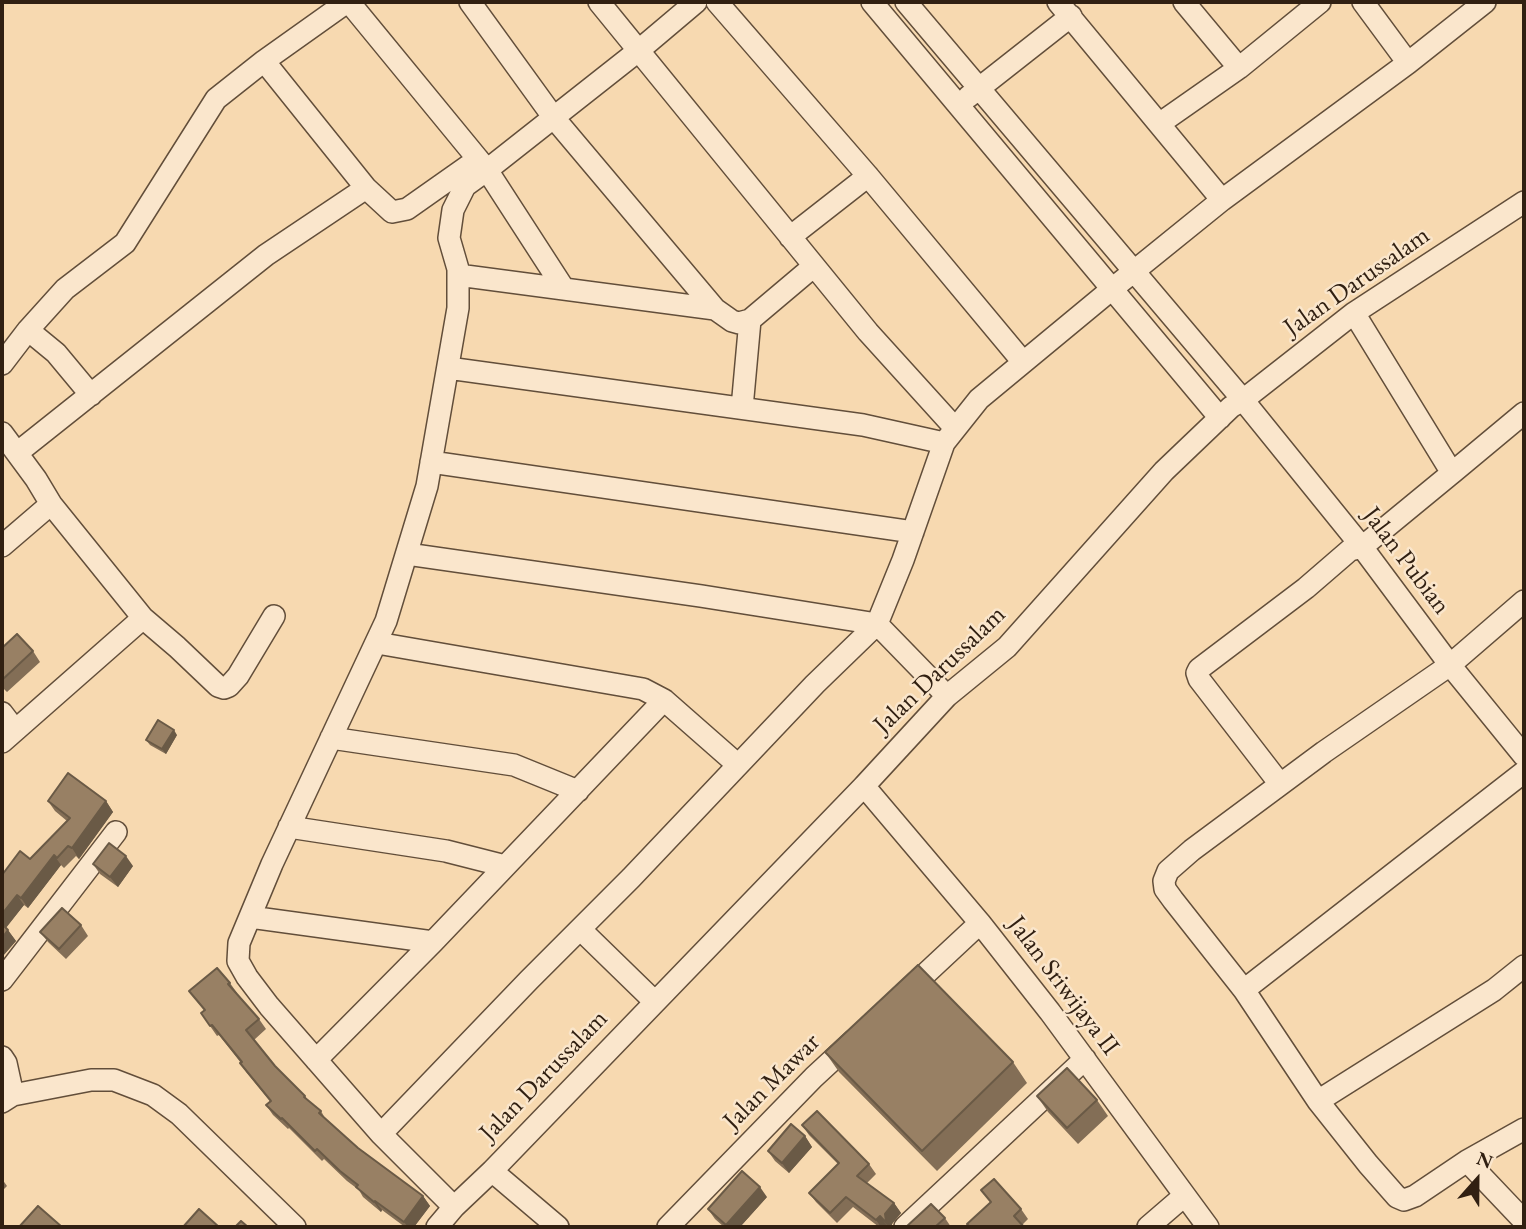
<!DOCTYPE html>
<style>
body{margin:0}
#map{position:relative;width:1526px;height:1229px;overflow:hidden;background:#f7d9b0;font-family:"EB Garamond",serif}
canvas{display:block}
.frame{position:absolute;inset:0;border:4px solid #312012;pointer-events:none}
.north{position:absolute;left:1442px;top:1145px;width:70px;height:70px;-webkit-text-stroke:5px #fae6cc;paint-order:stroke;rotate:21deg;font-size:19px;font-weight:700;line-height:28px;text-align:center;color:#312012}
.north::after{content:'';display:block;margin:auto;width:24px;height:32px;background:#312012;clip-path:polygon(50% 0,100% 100%,50% 72%,0 100%)}
</style>
<div id="map">
<canvas width="1526" height="1229"></canvas>
<div class="frame"></div>
<div class="north">N</div>
</div>
<script>
const context = document.querySelector('canvas').getContext('2d');
context.lineJoin = 'round';
function shape(rows) {
  const path = new Path2D();
  for (const r of rows) {
    path.moveTo(r[0], r[1]);
    for (let i = 2; i < r.length; i += 2) path.lineTo(r[i], r[i + 1]);
  }
  return path;
}
function trace(path, color, width, dash) {
  context.strokeStyle = color;
  context.lineWidth = width;
  context.lineCap = dash ? 'butt' : 'round';
  context.setLineDash(dash || []);
  context.stroke(path);
}
function paint(path, color) {
  context.fillStyle = color;
  context.fill(path, 'evenodd');
}
function write(font, color, halo, rows, align = 'center') {
  context.font = font + ' "EB Garamond",serif';
  context.lineWidth = 5;
  context.setLineDash([]);
  context.textBaseline = 'middle';
  context.strokeStyle = halo;
  context.fillStyle = color;
  for (const [text, x, y, turn = 0] of rows) {
    context.save();
    context.translate(x, y);
    context.rotate((+turn || 0) * Math.PI / 180);
    context.textAlign = isNaN(turn) ? turn : align;
    if (halo) context.strokeText(text, 0, 0);
    context.fillText(text, 0, 0);
    context.restore();
  }
}
const minor = shape([
 [349,2,487,170,564,289],
 [470,2,554,118,715,309,732,321,739,323,750,320,814,266],
 [599,2,868,332,955,428],
 [717,2,868,176,1023,362],
 [872,2,1220,418],
 [906,2,1243,400,1362,547,1450,665,1524,756],
 [1058,2,1222,200],
 [1184,2,1239,68],
 [1363,2,1408,63],
 [264,61,366,188,392,212,407,209,478,159],
 [968,97,1071,16],
 [1159,124,1239,68,1320,2],
 [790,237,868,176],
 [458,275,715,309],
 [28,330,56,353,91,395],
 [2,364,28,330,65,289,125,243,216,99,264,61,347,2],
 [448,368,863,425,944,443],
 [742,408,750,320],
 [2,433,36,479,51,504],
 [17,453,266,255,366,188],
 [431,462,913,532],
 [1452,473,1524,413],
 [2,546,51,504,143,618],
 [407,554,701,596,877,624],
 [1524,601,1450,665,1324,752,1192,850,1168,871,1164,881,1165,889,1173,900,1244,990,1318,1101,1368,1164,1397,1197,1404,1200,1415,1196,1467,1161,1524,1129],
 [377,643,643,689,664,700],
 [947,696,877,624,903,560,944,443,979,399,1112,289,1222,200,1408,63,1485,2],
 [2,713,15,730],
 [331,738,514,765,578,791],
 [2,742,143,618,177,647,218,686,224,688,229,686,238,676,274,616],
 [1280,784,1199,679,1197,673,1199,669,1306,588,1350,550,1362,547,1452,473,1354,313],
 [864,786,980,923,1050,1012,1208,1227],
 [289,827,446,851,505,866],
 [250,917,433,942],
 [580,929,655,1002],
 [2,980,116,832],
 [1244,990,1524,772],
 [905,993,980,923],
 [2,1057,6,1063,13,1095],
 [316,1060,433,942,664,700,738,765],
 [1318,1101,1494,990,1524,966],
 [2,1102,13,1095,91,1080,114,1080,153,1095,179,1114,295,1227],
 [381,1134,529,980,631,878,815,684,877,624],
 [1467,1161,1524,1221],
 [492,1171,558,1227],
 [454,1207,381,1134,269,1006,247,977,238,961,239,943,272,864,386,621,427,486,458,308,458,269,449,238,453,210,465,186,487,170,638,51,696,2],
 [437,1227,454,1207,492,1171,864,786,947,696,1007,647,1164,471,1231,407,1243,400,1354,313,1524,202],
 [668,1227,814,1077,853,1041],
 [905,1227,1085,1059],
 [1148,1227,1184,1196]
]);
trace(minor, '#624e3a', 24);
trace(minor, '#fae6cc', 21);
paint(shape([
 [2,648,33,651,40,662,7,692,2,687],
 [177,735,166,754,150,745,146,740],
 [48,801,106,801,113,812,79,859,76,856,64,868,61,865,28,908,24,905,6,928,16,941,2,957,2,875,30,859,67,821,55,811],
 [93,864,133,866,118,887,100,874],
 [81,925,88,936,66,959,48,942,40,932],
 [230,983,237,993,236,993,259,1019,266,1029,254,1040,275,1066,305,1096,309,1102,321,1111,326,1120,358,1148,423,1196,430,1206,414,1227,405,1227,382,1210,381,1212,363,1197,359,1190,347,1181,324,1159,322,1161,289,1128,288,1129,273,1115,266,1105,270,1101,247,1073,240,1063,241,1063,219,1035,217,1036,201,1013,204,1010,189,991],
 [825,1052,1013,1062,1027,1083,937,1171,839,1072],
 [1037,1096,1097,1100,1108,1116,1078,1144,1048,1112],
 [802,1125,869,1164,876,1174,867,1183,894,1203,901,1213,892,1224,892,1227,888,1227,887,1226,886,1227,879,1227,853,1207,837,1223,816,1202,809,1193,838,1164,809,1135],
 [805,1136,812,1147,789,1173,775,1161,768,1151],
 [2,1179,7,1186,2,1191],
 [981,1190,1021,1209,1028,1219,1022,1225,991,1203],
 [767,1197,740,1227,724,1227,715,1219,708,1209],
 [945,1218,951,1227,906,1227]
]), '#836e56');
paint(shape([
 [174,730,177,735,166,754,162,749],
 [106,801,113,812,79,859,72,848],
 [54,855,61,865,28,908,21,898],
 [126,856,133,866,118,887,110,877],
 [17,895,24,905,4,930,2,927,2,914],
 [8,930,16,941,2,957,2,938],
 [805,1136,812,1147,789,1173,782,1163],
 [760,1187,767,1197,740,1227,728,1227,726,1225],
 [423,1196,430,1206,414,1227,408,1227,404,1222],
 [375,1201,382,1210,381,1212,374,1202],
 [894,1203,901,1213,892,1224,892,1227,890,1227,886,1221,885,1214],
 [880,1216,887,1226,886,1227,881,1227,876,1220]
]), '#6a5a46');
const building = shape([
 [17,634,33,651,2,680,2,648,17,634],
 [158,720,174,730,162,749,146,740,158,720],
 [68,773,106,801,72,848,68,846,57,858,54,855,21,898,17,895,2,914,2,875,20,851,30,859,70,818,48,801,68,773],
 [109,843,126,856,110,877,93,864,109,843],
 [62,908,81,925,59,949,40,932,62,908],
 [2,924,8,930,2,938,2,924],
 [918,965,1013,1062,922,1151,825,1052,918,965],
 [217,968,230,983,228,984,259,1019,246,1030,275,1066,305,1096,304,1097,321,1111,319,1113,358,1148,423,1196,404,1222,375,1201,374,1202,356,1187,358,1185,340,1171,317,1149,315,1151,282,1118,281,1119,266,1105,271,1101,240,1063,242,1062,212,1025,210,1026,201,1013,205,1010,189,991,217,968],
 [1067,1068,1097,1100,1067,1128,1037,1096,1067,1068],
 [817,1111,869,1164,857,1176,894,1203,885,1214,886,1221,890,1227,880,1216,876,1220,846,1197,830,1213,809,1193,839,1163,802,1125,817,1111],
 [791,1124,805,1136,782,1163,768,1151,791,1124],
 [742,1171,760,1187,726,1225,708,1209,742,1171],
 [994,1179,1021,1209,1014,1216,1024,1227,970,1227,967,1224,991,1202,981,1190,994,1179],
 [931,1204,945,1218,935,1227,906,1227,931,1204],
 [38,1206,62,1227,19,1227,38,1206],
 [199,1209,219,1227,183,1227,199,1209],
 [241,1221,248,1227,235,1227,241,1221]
]);
paint(building, '#988064');
trace(building, '#6a5a46', 2);
write('26px', '#312012', '#fae6cc', [
 ["Jalan Darussalam",1357,282,-35],
 ["Jalan Pubian",1406,561,53],
 ["Jalan Darussalam",940,670,-44],
 ["Jalan Sriwijaya II",1063,986,53],
 ["Jalan Darussalam",544,1076,-46],
 ["Jalan Mawar",772,1082,-45]
]);
</script>
